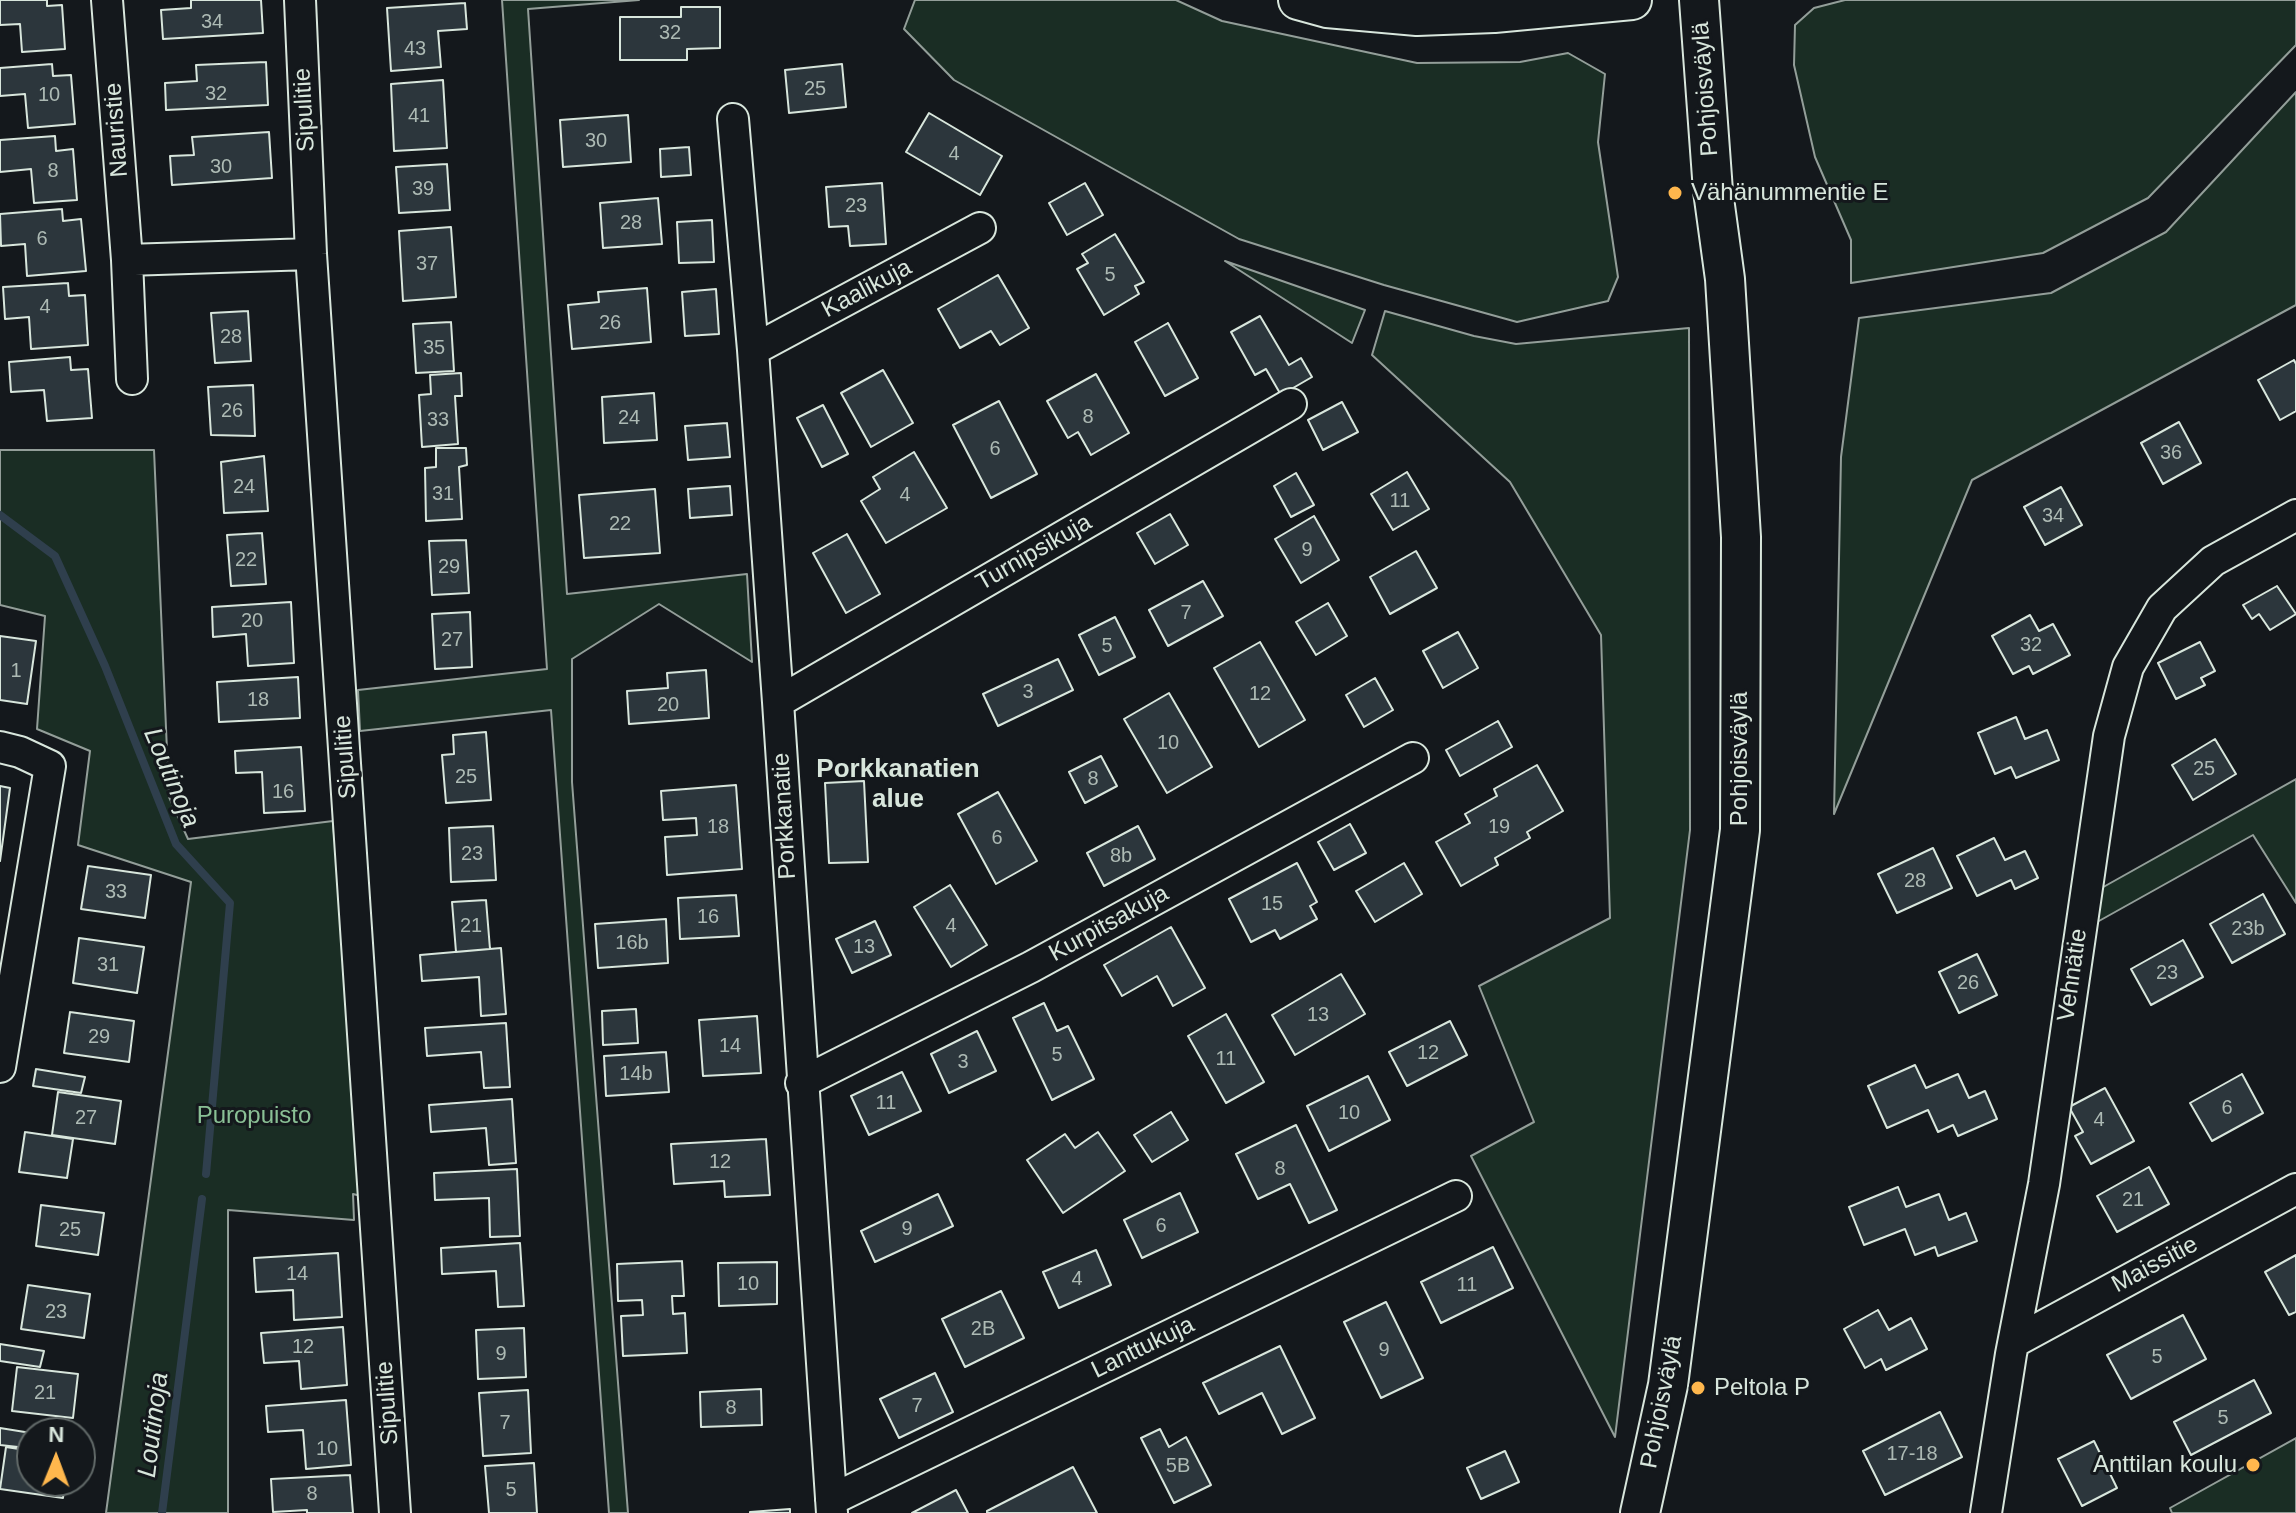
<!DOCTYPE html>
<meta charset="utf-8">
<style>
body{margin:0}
#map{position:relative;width:2296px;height:1513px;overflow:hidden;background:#14181c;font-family:Helvetica,sans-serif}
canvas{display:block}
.north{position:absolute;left:16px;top:1417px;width:80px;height:80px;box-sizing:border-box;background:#14181c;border:2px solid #626a69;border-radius:50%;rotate:1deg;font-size:22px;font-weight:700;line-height:32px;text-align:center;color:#d8e6dc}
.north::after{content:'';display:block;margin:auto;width:28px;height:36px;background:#ffb74d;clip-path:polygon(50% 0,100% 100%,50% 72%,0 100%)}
</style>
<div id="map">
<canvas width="2296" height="1513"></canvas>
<div class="north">N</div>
</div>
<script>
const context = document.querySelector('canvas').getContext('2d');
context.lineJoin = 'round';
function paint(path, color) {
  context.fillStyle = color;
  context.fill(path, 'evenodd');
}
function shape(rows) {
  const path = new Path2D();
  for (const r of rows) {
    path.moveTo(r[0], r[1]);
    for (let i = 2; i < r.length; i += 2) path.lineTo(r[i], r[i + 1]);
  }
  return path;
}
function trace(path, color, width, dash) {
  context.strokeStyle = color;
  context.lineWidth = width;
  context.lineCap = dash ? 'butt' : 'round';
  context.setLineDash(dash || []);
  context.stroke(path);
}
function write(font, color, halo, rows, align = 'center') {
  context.font = font + ' Helvetica,sans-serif';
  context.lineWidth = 6;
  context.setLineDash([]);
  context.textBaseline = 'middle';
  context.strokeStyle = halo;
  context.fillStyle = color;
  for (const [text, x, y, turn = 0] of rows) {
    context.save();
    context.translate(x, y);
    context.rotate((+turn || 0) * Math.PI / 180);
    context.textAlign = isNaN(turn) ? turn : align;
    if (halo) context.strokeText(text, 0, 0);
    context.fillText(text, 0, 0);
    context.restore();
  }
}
const green = shape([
 [502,0,639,0,528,9,567,594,747,574,752,662,659,604,572,659,572,782,628,1513,609,1513,551,710,360,731,358,690,547,669,502,0],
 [915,0,1176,0,1222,21,1417,63,1520,62,1568,53,1605,74,1598,142,1618,277,1608,301,1517,322,1384,285,1239,239,954,80,904,29,915,0],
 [1845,0,2296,0,2296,45,2148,198,2043,253,1851,283,1851,240,1815,157,1794,65,1795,25,1814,8,1845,0],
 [2296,92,2296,305,1972,480,1834,814,1841,457,1859,318,2051,293,2166,232,2296,92],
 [1225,261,1365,310,1352,343,1225,261],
 [1385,311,1474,336,1516,344,1689,328,1690,830,1615,1437,1471,1156,1534,1122,1479,986,1610,918,1601,635,1510,482,1372,355,1385,311],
 [0,450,154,450,169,797,188,839,333,821,334,835,342,833,365,1197,353,1194,354,1220,228,1210,228,1513,106,1513,191,882,78,845,90,751,37,729,45,616,0,605,0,450],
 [2296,779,2296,903,2253,835,2090,926,2098,890,2296,779],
 [2296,1438,2296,1513,2172,1513,2170,1508,2296,1438]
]);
paint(green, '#1a2d24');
trace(green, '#939e99', 2);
trace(shape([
 [0,515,55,556,105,666,176,844,230,903,206,1174],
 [162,1513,202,1199]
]), '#2f3f4d', 8);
const building = shape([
 [0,0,47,0,47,6,62,5,65,49,22,52,20,24,0,25,0,0],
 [191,0,261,0,263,33,163,39,161,10,191,8,191,0],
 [465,3,467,29,438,31,441,67,391,71,387,8,465,3],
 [681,7,720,7,720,48,687,49,687,60,620,60,620,17,681,17,681,7],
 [266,62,268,105,166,110,165,83,197,81,196,65,266,62],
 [52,64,53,76,71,75,75,124,28,128,25,94,0,96,0,68,52,64],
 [842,64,846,107,789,113,785,70,842,64],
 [443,80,447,148,394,151,391,84,443,80],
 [929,113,1002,156,980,195,906,152,929,113],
 [628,115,631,162,563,167,560,120,628,115],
 [269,132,272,178,172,185,170,156,194,155,192,137,269,132],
 [55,136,56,151,73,149,77,200,34,203,31,169,0,172,0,140,55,136],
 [689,147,691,175,661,177,660,149,689,147],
 [447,164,450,210,399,213,396,167,447,164],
 [882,183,886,244,850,246,848,226,829,227,826,187,882,183],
 [1085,183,1103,215,1067,235,1049,203,1085,183],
 [658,198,662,244,603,248,600,203,658,198],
 [62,209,63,221,81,219,86,271,27,276,25,244,1,246,0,214,62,209],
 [712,220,714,262,679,263,677,222,712,220],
 [451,227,456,297,403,301,399,231,451,227],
 [1115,234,1144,282,1135,286,1139,294,1104,315,1077,269,1088,263,1082,254,1115,234],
 [998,275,1029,328,1000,345,991,331,960,348,938,309,998,275],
 [68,283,69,296,85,295,88,345,31,349,29,317,5,319,3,287,68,283],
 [647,288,651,342,572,349,568,305,599,302,598,292,647,288],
 [716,289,719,334,685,336,682,292,716,289],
 [248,311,251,361,215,363,211,313,248,311],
 [1260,316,1289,365,1301,358,1312,377,1281,395,1266,369,1255,375,1231,332,1260,316],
 [451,322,454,371,416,373,413,324,451,322],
 [1168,323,1198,378,1165,396,1135,342,1168,323],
 [70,357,71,370,88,369,92,418,47,421,44,390,11,392,9,362,70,357],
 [2294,360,2296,364,2296,411,2280,420,2258,380,2294,360],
 [883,370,913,423,871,447,841,393,883,370],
 [461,373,462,396,455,396,458,444,422,447,419,395,431,394,430,375,461,373],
 [1096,374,1129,433,1091,455,1078,432,1068,438,1047,401,1096,374],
 [253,385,255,436,211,435,208,387,253,385],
 [654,393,657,440,604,443,602,397,654,393],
 [999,401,1037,474,991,498,953,425,999,401],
 [1342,402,1358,432,1323,450,1308,420,1342,402],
 [823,405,848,454,822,467,797,418,823,405],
 [2179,422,2201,463,2163,484,2141,443,2179,422],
 [727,423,730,457,688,460,685,426,727,423],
 [436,448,466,448,467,465,459,467,462,519,426,521,425,468,436,467,436,448],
 [914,452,947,508,886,543,861,501,880,489,873,477,914,452],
 [264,456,268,511,224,513,221,462,264,456],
 [1407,472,1429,509,1393,530,1371,494,1407,472],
 [1296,473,1314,505,1291,517,1274,486,1296,473],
 [730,486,732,515,690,518,688,489,730,486],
 [2061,487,2082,525,2045,545,2024,507,2061,487],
 [655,489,660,553,584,558,579,495,655,489],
 [1170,514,1188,545,1155,564,1137,533,1170,514],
 [1314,516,1339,560,1301,583,1275,539,1314,516],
 [262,533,266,584,231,586,227,535,262,533],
 [847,534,880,594,846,613,813,553,847,534],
 [466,540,469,593,432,595,429,541,466,540],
 [1416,551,1437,588,1390,614,1370,577,1416,551],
 [1203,581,1223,616,1168,646,1149,610,1203,581],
 [2277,586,2296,614,2270,630,2259,614,2252,619,2243,605,2277,586],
 [291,602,294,663,248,666,246,634,213,637,212,607,291,602],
 [1328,603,1347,636,1316,655,1296,622,1328,603],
 [470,612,472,667,435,669,432,614,470,612],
 [2030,615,2039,631,2053,624,2070,655,2033,674,2029,666,2013,674,1992,636,2030,615],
 [1115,617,1135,657,1099,675,1079,635,1115,617],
 [1458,632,1478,668,1443,688,1423,651,1458,632],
 [0,636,36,641,27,704,0,700,0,636],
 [1260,642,1305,720,1259,747,1214,668,1260,642],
 [2200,642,2215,671,2201,678,2205,685,2176,699,2158,663,2200,642],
 [1058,659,1073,690,998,726,983,694,1058,659],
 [706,670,709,718,629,724,627,691,668,688,667,673,706,670],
 [298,677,300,718,219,722,217,682,298,677],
 [1375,678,1393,710,1364,727,1346,695,1375,678],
 [1169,693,1212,767,1167,793,1124,719,1169,693],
 [2016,717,2025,739,2047,730,2059,760,2016,778,2011,767,1995,774,1978,733,2016,717],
 [1498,721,1512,747,1460,776,1446,750,1498,721],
 [486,732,491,800,446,803,442,755,454,754,453,735,486,732],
 [2215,739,2236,774,2193,800,2172,765,2215,739],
 [301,747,305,811,264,813,262,772,236,773,235,751,301,747],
 [1101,756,1117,786,1085,803,1069,772,1101,756],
 [1537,765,1563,811,1527,832,1530,838,1495,858,1498,865,1461,886,1436,842,1470,823,1465,814,1497,796,1494,789,1537,765],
 [864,781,868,862,829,863,825,783,864,781],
 [736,785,742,869,667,875,665,837,697,835,696,818,663,820,661,791,736,785],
 [0,786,10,788,0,861,0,786],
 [998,792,1037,861,996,884,958,814,998,792],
 [1350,824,1366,853,1334,870,1318,842,1350,824],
 [493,826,496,880,451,882,449,828,493,826],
 [1138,826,1155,859,1104,886,1087,853,1138,826],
 [1994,838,2005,860,2025,851,2038,878,2015,889,2011,880,1977,896,1957,856,1994,838],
 [1933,848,1952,888,1897,913,1878,874,1933,848],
 [1297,863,1317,902,1310,906,1317,919,1280,939,1275,930,1251,942,1229,899,1297,863],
 [1404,863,1422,894,1375,922,1356,891,1404,863],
 [88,866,151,875,145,918,81,909,88,866],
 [950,885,987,945,951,967,914,907,950,885],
 [2263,894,2285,934,2232,963,2210,924,2263,894],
 [736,895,739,936,680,939,678,898,736,895],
 [486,900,490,949,456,952,452,902,486,900],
 [666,919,668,963,598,968,595,924,666,919],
 [875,921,891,955,852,973,836,939,875,921],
 [1171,927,1205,988,1173,1006,1157,976,1122,996,1104,965,1171,927],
 [79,938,144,947,137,993,73,983,79,938],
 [2183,940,2203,977,2151,1005,2131,969,2183,940],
 [501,948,506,1014,481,1016,479,977,422,981,420,955,501,948],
 [1977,954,1997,995,1959,1013,1939,972,1977,954],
 [1341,974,1365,1014,1295,1055,1272,1015,1341,974],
 [1044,1003,1057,1031,1068,1026,1094,1079,1052,1100,1013,1018,1044,1003],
 [636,1009,638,1043,603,1045,602,1011,636,1009],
 [70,1012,134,1021,129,1062,64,1053,70,1012],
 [1226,1014,1264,1082,1226,1103,1188,1036,1226,1014],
 [757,1016,761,1073,703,1076,699,1020,757,1016],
 [1450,1021,1467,1055,1407,1086,1389,1052,1450,1021],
 [506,1023,510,1087,484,1088,481,1052,427,1056,425,1028,506,1023],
 [977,1031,996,1071,949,1093,931,1054,977,1031],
 [666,1052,669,1092,606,1096,604,1056,666,1052],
 [1915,1065,1926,1088,1958,1074,1969,1098,1985,1091,1997,1119,1958,1136,1953,1125,1938,1132,1928,1110,1887,1128,1868,1086,1915,1065],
 [36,1069,85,1077,81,1093,33,1086,36,1069],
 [902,1072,921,1111,869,1135,851,1096,902,1072],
 [2242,1074,2263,1113,2212,1141,2190,1103,2242,1074],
 [1368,1076,1390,1120,1329,1151,1307,1106,1368,1076],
 [2105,1088,2134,1141,2091,1164,2075,1136,2083,1132,2069,1107,2105,1088],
 [58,1092,121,1101,115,1144,52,1135,58,1092],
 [512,1099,516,1163,489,1165,486,1128,431,1132,429,1105,512,1099],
 [1171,1112,1188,1140,1152,1162,1134,1135,1171,1112],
 [1296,1125,1337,1210,1309,1223,1290,1184,1258,1199,1236,1154,1296,1125],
 [25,1132,73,1139,67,1178,19,1172,25,1132],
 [1098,1132,1125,1171,1063,1213,1027,1160,1065,1134,1075,1148,1098,1132],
 [766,1139,770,1195,725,1197,724,1181,674,1184,671,1144,766,1139],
 [2149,1167,2169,1204,2117,1232,2097,1196,2149,1167],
 [517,1169,520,1236,490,1237,489,1198,435,1200,434,1173,517,1169],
 [1898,1187,1906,1207,1939,1194,1949,1220,1966,1213,1977,1241,1938,1256,1935,1247,1915,1255,1905,1229,1864,1245,1849,1207,1898,1187],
 [1180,1193,1198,1232,1142,1258,1124,1220,1180,1193],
 [938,1194,953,1226,875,1262,861,1231,938,1194],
 [41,1205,104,1213,98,1255,36,1246,41,1205],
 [520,1243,524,1306,498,1307,496,1271,442,1274,441,1248,520,1243],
 [1493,1247,1513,1288,1441,1323,1421,1282,1493,1247],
 [1096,1250,1111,1285,1059,1308,1043,1272,1096,1250],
 [338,1253,342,1317,294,1320,293,1290,256,1292,254,1258,338,1253],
 [2296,1255,2296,1312,2289,1315,2265,1272,2296,1255],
 [682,1261,684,1296,672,1296,673,1314,685,1313,687,1353,623,1356,621,1316,643,1315,642,1300,618,1301,617,1264,682,1261],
 [777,1262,777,1304,719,1306,718,1263,777,1262],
 [28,1285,90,1294,84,1338,21,1329,28,1285],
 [1001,1291,1024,1338,965,1367,942,1319,1001,1291],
 [1386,1302,1423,1378,1381,1398,1344,1322,1386,1302],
 [1878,1310,1889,1330,1911,1318,1927,1349,1886,1370,1881,1359,1865,1368,1844,1329,1878,1310],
 [2183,1315,2206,1359,2131,1399,2107,1355,2183,1315],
 [343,1327,347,1385,301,1389,299,1361,264,1363,261,1333,343,1327],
 [524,1328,526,1377,478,1379,476,1330,524,1328],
 [0,1344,44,1351,40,1367,0,1361,0,1344],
 [1280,1346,1315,1418,1282,1434,1262,1393,1219,1414,1203,1383,1280,1346],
 [17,1367,78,1374,73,1418,12,1411,17,1367],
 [935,1373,953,1412,899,1438,880,1399,935,1373],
 [2254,1380,2271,1413,2191,1455,2174,1422,2254,1380],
 [761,1389,762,1425,701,1427,700,1392,761,1389],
 [528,1390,531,1453,483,1456,479,1393,528,1390],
 [346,1400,351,1465,306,1469,303,1430,268,1432,266,1406,346,1400],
 [1940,1412,1962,1457,1885,1495,1863,1451,1940,1412],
 [0,1428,31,1433,27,1448,0,1445,0,1428],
 [1160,1429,1169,1447,1186,1437,1211,1485,1174,1503,1141,1438,1160,1429],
 [2094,1441,2117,1488,2082,1506,2058,1459,2094,1441],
 [6,1447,32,1451,32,1481,65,1481,63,1498,0,1489,6,1447],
 [1505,1451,1519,1482,1481,1499,1467,1468,1505,1451],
 [534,1463,537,1513,489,1513,485,1466,534,1463],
 [1073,1467,1097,1513,987,1513,987,1511,1073,1467],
 [350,1475,353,1513,307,1513,307,1510,273,1512,271,1479,350,1475],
 [956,1490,968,1513,912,1513,956,1490],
 [790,1509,790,1513,750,1513,750,1512,790,1509]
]);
paint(building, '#2c363c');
trace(building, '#d8e6dc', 2);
const minor = shape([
 [107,0,127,260,132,379],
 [300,0,311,254,395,1513],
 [733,119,753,350,778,702,832,1513],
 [127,260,311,254],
 [753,350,980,228],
 [778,702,1291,404],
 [0,747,20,752,50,766,0,1067],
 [801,1083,1031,967,1413,758],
 [2014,1342,2296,1189],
 [831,1500,1456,1196],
 [1986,1513,2011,1354,2044,1184,2109,736,2128,667,2162,608,2213,561,2296,515]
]);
const major = shape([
 [1298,0,1327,8,1417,16,1494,13,1632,0],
 [1640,1513,1668,1385,1740,830,1741,537,1725,279,1713,191,1699,0]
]);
trace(minor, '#d8e6dc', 34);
trace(major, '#d8e6dc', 42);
trace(minor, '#14181c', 30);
trace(major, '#14181c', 38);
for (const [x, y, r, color] of [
 [1675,193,8,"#ffb74d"],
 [1698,1388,8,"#ffb74d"],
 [2253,1465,8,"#ffb74d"]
]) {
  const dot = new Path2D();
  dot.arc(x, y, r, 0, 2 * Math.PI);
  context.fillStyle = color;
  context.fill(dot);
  trace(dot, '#14181c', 3);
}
write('20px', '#adbab4', null, [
 ["34",212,22],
 ["32",670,33],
 ["43",415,49],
 ["25",815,89],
 ["32",216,94],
 ["10",49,95],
 ["41",419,116],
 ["30",596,141],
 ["4",954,154],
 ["30",221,167],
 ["8",53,171],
 ["39",423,189],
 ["23",856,206],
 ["28",631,223],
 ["6",42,239],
 ["37",427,264],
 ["5",1110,275],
 ["4",45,307],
 ["26",610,323],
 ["28",231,337],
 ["35",434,348],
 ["26",232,411],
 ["8",1088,417],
 ["24",629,418],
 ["33",438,420],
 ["6",995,449],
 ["36",2171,453],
 ["24",244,487],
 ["31",443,494],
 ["4",905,495],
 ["11",1400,501],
 ["34",2053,516],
 ["22",620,524],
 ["9",1307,550],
 ["22",246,560],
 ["29",449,567],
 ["7",1186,613],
 ["20",252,621],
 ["27",452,640],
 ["32",2031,645],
 ["5",1107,646],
 ["1",16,671],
 ["3",1028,692],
 ["12",1260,694],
 ["18",258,700],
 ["20",668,705],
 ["10",1168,743],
 ["25",2204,769],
 ["25",466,777],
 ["8",1093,779],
 ["16",283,792],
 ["18",718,827],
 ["19",1499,827],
 ["6",997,838],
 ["23",472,854],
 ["8b",1121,856],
 ["28",1915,881],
 ["33",116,892],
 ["15",1272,904],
 ["16",708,917],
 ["21",471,926],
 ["4",951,926],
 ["23b",2248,929],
 ["16b",632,943],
 ["13",864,947],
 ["31",108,965],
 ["23",2167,973],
 ["26",1968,983],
 ["13",1318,1015],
 ["29",99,1037],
 ["14",730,1046],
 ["12",1428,1053],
 ["5",1057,1055],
 ["11",1226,1059],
 ["3",963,1062],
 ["14b",636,1074],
 ["11",886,1103],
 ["6",2227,1108],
 ["10",1349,1113],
 ["27",86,1118],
 ["4",2099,1120],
 ["12",720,1162],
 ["8",1280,1169],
 ["21",2133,1200],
 ["6",1161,1226],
 ["9",907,1229],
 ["25",70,1230],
 ["14",297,1274],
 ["4",1077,1279],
 ["10",748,1284],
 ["11",1467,1285],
 ["23",56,1312],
 ["2B",983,1329],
 ["12",303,1347],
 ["9",1384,1350],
 ["9",501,1354],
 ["5",2157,1357],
 ["21",45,1393],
 ["7",917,1406],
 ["8",731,1408],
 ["5",2223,1418],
 ["7",505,1423],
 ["10",327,1449],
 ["17-18",1912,1454],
 ["5B",1178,1466],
 ["5",511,1490],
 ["8",312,1494]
]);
write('24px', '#d8e6dc', '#14181c', [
 ["Pohjoisväylä",1706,89,-94],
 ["Sipulitie",305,110,-93],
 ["Nauristie",117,130,-94],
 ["Kaalikuja",867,289,-28],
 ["Turnipsikuja",1034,553,-30],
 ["Sipulitie",346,757,-94],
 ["Pohjoisväylä",1740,759,-90],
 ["Porkkanatie",785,816,-93],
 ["Kurpitsakuja",1109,924,-29],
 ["Vehnätie",2073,975,-82],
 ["Maissitie",2155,1265,-28],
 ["Lanttukuja",1143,1348,-26],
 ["Pohjoisväylä",1662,1402,-79],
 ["Sipulitie",388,1403,-94]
]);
write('24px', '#d8e6dc', '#14181c', [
 ["Vähänummentie E",1691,193],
 ["Peltola P",1714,1388],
 ["Anttilan koulu",2237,1465,"right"]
], 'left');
write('24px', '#8ac095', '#14181c', [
 ["Puropuisto",254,1116]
]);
write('bold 26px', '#d8e6dc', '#14181c', [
 ["Porkkanatien",898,770],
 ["alue",898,800]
]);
write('italic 26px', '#d8e6dc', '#14181c', [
 ["Loutinoja",171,778,67],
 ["Loutinoja",154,1425,-83]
]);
</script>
